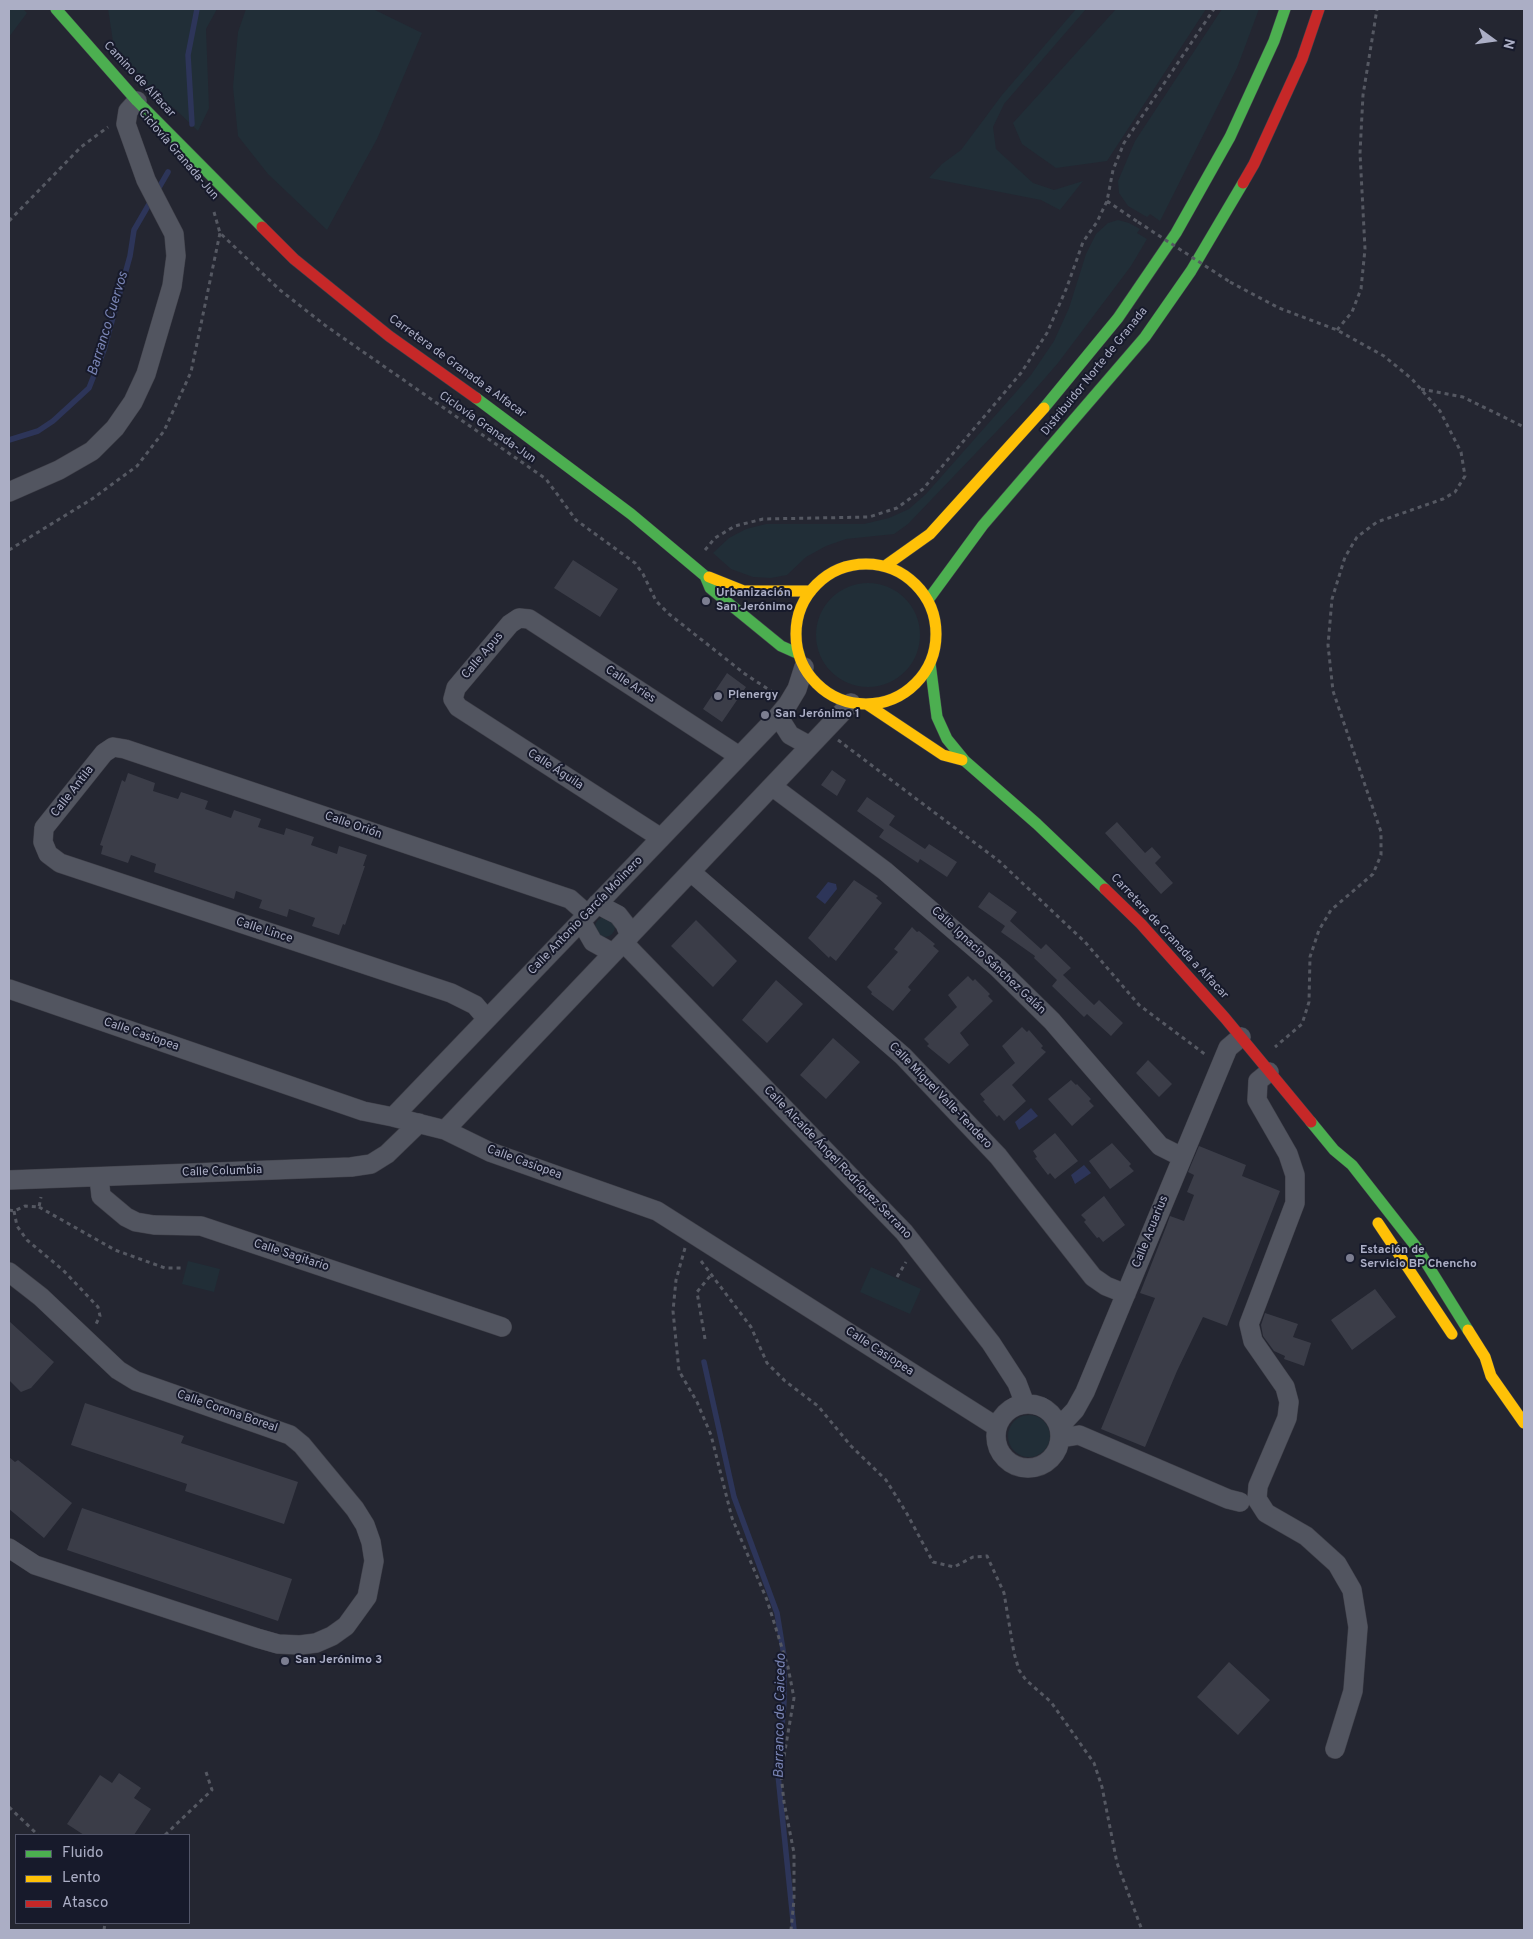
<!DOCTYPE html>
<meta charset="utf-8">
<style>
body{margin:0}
#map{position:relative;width:1533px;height:1939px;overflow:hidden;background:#242631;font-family:Overpass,sans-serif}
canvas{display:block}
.frame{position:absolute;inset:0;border:10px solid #abaec5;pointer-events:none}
.legend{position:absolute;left:15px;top:1834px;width:175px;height:90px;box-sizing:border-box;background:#171a2b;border:1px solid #525569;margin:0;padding:6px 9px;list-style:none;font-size:15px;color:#abaec5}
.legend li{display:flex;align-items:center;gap:10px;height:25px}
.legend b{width:25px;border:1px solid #525569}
.north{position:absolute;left:1468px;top:15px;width:50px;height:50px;-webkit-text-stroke:4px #171a2b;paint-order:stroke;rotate:104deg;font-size:14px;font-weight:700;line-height:20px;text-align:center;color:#abaec5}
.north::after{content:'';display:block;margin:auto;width:18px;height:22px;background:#abaec5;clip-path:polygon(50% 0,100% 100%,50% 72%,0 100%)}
</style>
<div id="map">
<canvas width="1533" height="1939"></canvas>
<div class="frame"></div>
<ul class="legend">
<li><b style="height:6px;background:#4caf50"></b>Fluido</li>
<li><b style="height:6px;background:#ffc107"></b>Lento</li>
<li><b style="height:6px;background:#c62828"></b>Atasco</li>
</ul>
<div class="north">N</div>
</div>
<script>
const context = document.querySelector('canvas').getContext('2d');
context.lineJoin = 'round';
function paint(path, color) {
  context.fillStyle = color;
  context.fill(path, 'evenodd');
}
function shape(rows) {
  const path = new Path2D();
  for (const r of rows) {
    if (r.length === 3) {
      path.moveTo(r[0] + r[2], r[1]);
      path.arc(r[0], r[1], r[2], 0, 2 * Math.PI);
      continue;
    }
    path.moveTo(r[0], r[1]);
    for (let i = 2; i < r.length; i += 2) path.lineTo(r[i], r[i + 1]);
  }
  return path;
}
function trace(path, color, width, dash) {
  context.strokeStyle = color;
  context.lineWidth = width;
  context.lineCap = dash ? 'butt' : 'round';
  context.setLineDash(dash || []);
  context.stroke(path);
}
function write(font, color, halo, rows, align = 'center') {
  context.font = font + ' Overpass,sans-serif';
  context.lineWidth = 4;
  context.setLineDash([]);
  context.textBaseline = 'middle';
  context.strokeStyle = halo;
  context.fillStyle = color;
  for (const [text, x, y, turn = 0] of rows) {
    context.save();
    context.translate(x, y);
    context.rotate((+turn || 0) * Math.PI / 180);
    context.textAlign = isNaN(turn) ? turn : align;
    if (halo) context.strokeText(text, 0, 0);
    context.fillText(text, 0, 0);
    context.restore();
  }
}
paint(shape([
 [10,9,23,9,27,13,9,37],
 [108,9,217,9,206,29,209,108,198,131,173,107,169,116,114,48],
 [246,9,373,9,422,33,377,139,327,230,268,174,238,136,233,87,238,32],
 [1076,9,1086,9,1004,104,993,127,996,149,1033,183,1054,190,1083,181,1060,210,1041,200,929,178,942,164,961,150,1002,95],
 [1116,9,1206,9,1107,161,1056,168,1022,144,1013,123],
 [1222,9,1259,9,1237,68,1160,221,1150,214,1147,217,1128,206,1119,193,1118,181,1135,141],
 [1118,220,1129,223,1140,229,1137,233,1147,239,1131,266,1058,363,1018,409,908,524,894,534,846,539,826,546,806,557,787,575,771,578,753,577,731,569,713,553,729,538,746,529,766,524,864,524,889,518,909,509,926,494,1031,375,1054,341,1069,308,1086,254,1096,234,1108,223],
 [868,635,52],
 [605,927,10],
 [188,1261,220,1269,214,1292,182,1284],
 [871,1267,921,1289,910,1314,860,1292],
 [1029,1436,21]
]), '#212e37');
paint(shape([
 [828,882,836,884,837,889,825,904,816,897],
 [1031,1108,1038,1116,1019,1130,1015,1122],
 [1084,1165,1091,1173,1075,1184,1071,1175]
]), '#2d3559');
trace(shape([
 [192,124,188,55,197,9],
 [157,191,168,172],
 [9,440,38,431,53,421,89,388,104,350,130,256,134,230,152,199],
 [704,1362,734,1497,777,1613,784,1656,784,1702,778,1775,794,1930]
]), '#2d3559', 5.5);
paint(shape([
 [573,560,618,589,600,617,554,588],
 [727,673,746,687,722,722,703,709],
 [832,770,846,780,837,796,821,785],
 [128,773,155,783,153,791,178,799,181,792,208,801,205,809,231,818,234,810,261,819,258,827,284,835,286,828,314,837,311,845,337,854,339,846,367,855,363,866,365,866,345,925,343,924,339,935,312,926,315,918,289,909,287,917,259,908,262,900,236,891,234,899,154,872,156,864,131,855,128,863,101,854,103,846,100,845,111,813,122,780,125,782],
 [867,797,895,816,889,825,925,849,929,844,957,862,947,877,920,859,918,863,879,837,884,830,857,811],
 [1117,822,1145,853,1152,847,1161,857,1155,863,1173,883,1161,894,1105,833],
 [854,880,878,896,876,898,882,903,836,961,830,956,829,958,808,938],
 [989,892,1017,912,1010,921,1041,949,1046,944,1071,968,1063,975,1094,1005,1099,1000,1123,1023,1111,1036,1087,1014,1084,1017,1052,986,1057,980,1034,958,1035,956,1001,932,1005,926,978,907],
 [696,920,737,961,713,987,671,946],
 [912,927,917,932,919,931,935,944,933,946,939,951,908,987,911,990,893,1011,871,994,872,992,867,987,898,952,894,949],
 [968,976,973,981,975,979,990,994,988,996,993,1001,960,1033,969,1045,949,1064,927,1046,929,1044,924,1039,957,1007,948,995],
 [776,980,803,1004,767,1043,742,1020],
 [1022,1027,1027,1032,1029,1030,1043,1046,1041,1048,1046,1052,1012,1085,1026,1101,1004,1121,999,1115,997,1117,983,1101,985,1100,980,1094,1015,1063,1002,1046],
 [833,1038,860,1062,826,1099,800,1075],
 [1148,1060,1172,1084,1159,1097,1136,1073],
 [1071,1080,1076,1085,1077,1084,1091,1099,1089,1101,1094,1106,1072,1126,1048,1099],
 [1055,1133,1078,1161,1055,1179,1050,1173,1048,1175,1035,1158,1037,1157,1033,1151],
 [1112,1143,1131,1164,1129,1166,1134,1171,1110,1189,1089,1161],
 [1199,1146,1246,1165,1242,1176,1280,1191,1227,1326,1203,1317,1177,1371,1145,1447,1101,1429,1155,1298,1140,1293,1166,1227,1170,1216,1184,1221,1194,1195,1187,1192,1194,1175,1188,1172],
 [1104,1196,1125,1225,1103,1242,1099,1237,1097,1238,1084,1222,1086,1220,1081,1215],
 [1375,1289,1396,1317,1352,1350,1331,1320],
 [1265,1313,1298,1324,1293,1337,1311,1343,1304,1366,1284,1359,1285,1356,1274,1351,1263,1336,1261,1325],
 [9,1321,54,1362,31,1388,21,1392,9,1380],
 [85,1403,184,1436,181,1443,298,1482,284,1524,185,1491,187,1484,71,1445],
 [9,1457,15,1462,18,1460,72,1503,44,1538,9,1509],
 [82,1508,292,1579,278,1621,67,1550],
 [1229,1662,1270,1700,1238,1735,1197,1697],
 [119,1773,141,1788,134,1798,151,1809,134,1835,84,1835,67,1824,100,1775,112,1783]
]), '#3b3d48');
const street = shape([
 [9,492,59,470,92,451,115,428,133,402,146,374,172,286,176,256,174,234,146,180,126,124,128,111,137,101],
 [778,716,790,735,810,746],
 [773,787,885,871,998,968,1052,1021,1160,1146,1182,1157],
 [661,838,458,707,453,699,456,688,510,624,519,618,529,619,739,756],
 [691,872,903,1056,998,1156,1093,1277,1106,1286,1126,1294],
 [597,904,618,915,625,924,630,936],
 [581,921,593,942,613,953],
 [624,943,904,1232,991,1343,1017,1383,1025,1404],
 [9,989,363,1111,393,1117,445,1130,490,1152,657,1211,997,1427],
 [487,1019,475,1005,451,993,60,863,48,854,43,842,44,828,104,753,113,747,125,749,570,899,587,914],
 [1269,1072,1258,1081,1257,1100,1288,1154,1295,1175,1295,1203,1249,1324,1253,1341,1285,1387,1289,1402,1287,1418,1258,1486,1257,1499,1266,1513,1306,1536,1337,1564,1352,1590,1358,1627,1353,1691,1335,1749],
 [393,1117,778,716,788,704,797,689,804,667],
 [445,1130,851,703],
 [99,1177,101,1196,126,1217,136,1222,154,1225,201,1226,502,1327],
 [9,1180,351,1167,371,1164,387,1154,419,1123],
 [9,1272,41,1297,118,1370,136,1381,290,1435,302,1445,355,1509,365,1525,371,1542,374,1561,367,1597,346,1626,332,1636,316,1643,300,1645,278,1644,257,1638,35,1565,9,1548],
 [1028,1436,32],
 [1059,1427,1075,1410,1085,1392,1228,1048,1241,1037],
 [1061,1438,1079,1435,1228,1499,1240,1502]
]);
const fast = shape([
 [56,9,137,101,262,227],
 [476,398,631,514,705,576,710,588,781,646,799,654],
 [1044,408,1118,318,1176,233,1230,137,1274,41,1285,9],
 [928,600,983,525,1145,337,1191,271,1243,183],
 [930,663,937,717,947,739,965,761,1037,824,1105,889],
 [1311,1122,1334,1150,1352,1165,1417,1248,1468,1330]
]);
const slow = shape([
 [866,634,70],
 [885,566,930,534,1044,408],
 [709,577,744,591,811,591],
 [868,705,943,755,962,760],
 [1378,1223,1452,1334],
 [1468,1330,1485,1357,1491,1376,1524,1423]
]);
const jam = shape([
 [1243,183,1254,164,1302,59,1319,9],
 [262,227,294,259,389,336,476,398],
 [1105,889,1141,924,1225,1018,1311,1122]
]);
trace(street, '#40414a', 20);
trace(fast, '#40414a', 12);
trace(slow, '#40414a', 12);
trace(jam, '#40414a', 12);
trace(shape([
 [1107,201,1138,222],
 [214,212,220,233,280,290,326,326,546,479,576,520,635,563,643,574,656,601,669,614,745,674,774,693],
 [9,221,81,147,108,127],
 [1230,282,1279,308,1337,330,1384,356,1412,379,1440,411,1461,452,1465,476,1455,492,1443,499,1377,522,1357,537,1345,557,1332,599,1328,645,1333,691,1381,832,1381,855,1373,874,1331,910,1319,930,1310,957,1309,1002,1302,1024,1275,1047],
 [1337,330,1352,312,1361,289,1365,249,1360,153,1363,95,1377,9],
 [1421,389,1463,397,1524,427],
 [9,550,92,499,137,466,164,431,191,372,220,233],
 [705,550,715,538,735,526,763,519,869,517,897,508,923,489,1021,373,1047,333,1067,287,1083,242,1097,222,1107,201,1113,170,1124,143,1214,9],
 [838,740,999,861,1085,942,1139,1005,1206,1055],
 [39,1207,115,1250,165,1268,184,1268],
 [9,1210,14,1211,25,1206,39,1207,41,1197],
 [14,1211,17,1226,27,1240,63,1270,98,1307,100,1316,96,1324],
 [685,1248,676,1280,673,1311,679,1371,697,1402,711,1435,732,1518,767,1600,788,1667,794,1698,781,1774,784,1802,794,1853,794,1900,791,1930],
 [701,1261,751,1327,767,1363,785,1381,818,1406,851,1446,886,1480,906,1512,933,1562,954,1567,973,1557,987,1556,1004,1593,1014,1653,1019,1670,1026,1680,1051,1702,1094,1763,1102,1787,1117,1863,1142,1930],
 [897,1277,906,1262],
 [705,1339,697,1292,711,1275],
 [9,1807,38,1835],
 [165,1835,212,1790,205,1769],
 [104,1930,105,1923]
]), '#555862', 3, [4, 4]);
trace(street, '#525560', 19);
trace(fast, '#4caf50', 11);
trace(slow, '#ffc107', 11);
trace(jam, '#c62828', 11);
trace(shape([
 [1138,222,1230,282]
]), '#555862', 3, [4, 4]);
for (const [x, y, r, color] of [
 [706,601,5,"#7c7e91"],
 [718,696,5,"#7c7e91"],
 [765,715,5,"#7c7e91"],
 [1350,1258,5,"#7c7e91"],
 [285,1661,5,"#7c7e91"]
]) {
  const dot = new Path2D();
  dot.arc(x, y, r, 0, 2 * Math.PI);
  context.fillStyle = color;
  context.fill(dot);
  trace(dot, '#171a2b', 2);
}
write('12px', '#abaec5', '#171a2b', [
 ["Camino de Alfacar",139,80,47],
 ["Ciclovía Granada-Jun",178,155,49],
 ["Carretera de Granada a Alfacar",457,367,36],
 ["Distribuidor Norte de Granada",1095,372,-51],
 ["Ciclovía Granada-Jun",487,428,35],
 ["Calle Apus",483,656,-50],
 ["Calle Aries",630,685,33],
 ["Calle Águila",555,770,33],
 ["Calle Antila",73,792,-52],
 ["Calle Orión",353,826,19],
 ["Calle Antonio García Molinero",586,916,-46],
 ["Calle Lince",264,931,18],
 ["Carretera de Granada a Alfacar",1169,937,47],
 ["Calle Ignacio Sánchez Galán",988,961,43],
 ["Calle Casiopea",141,1035,19],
 ["Calle Miguel Valle-Tendero",940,1096,46],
 ["Calle Casiopea",524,1163,20],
 ["Calle Alcalde Ángel Rodríguez Serrano",837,1163,46],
 ["Calle Columbia",222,1172,-2],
 ["Calle Acuarius",1151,1232,-68],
 ["Calle Sagitario",291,1256,18],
 ["Calle Casiopea",879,1352,33],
 ["Calle Corona Boreal",227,1412,19]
]);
write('bold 12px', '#abaec5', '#171a2b', [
 ["Urbanización",716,594],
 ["San Jerónimo",716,608],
 ["Plenergy",728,696],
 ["San Jerónimo 1",775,715],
 ["Estación de",1360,1251],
 ["Servicio BP Chencho",1360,1265],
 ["San Jerónimo 3",295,1661]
], 'left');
write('italic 14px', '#7984b4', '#171a2b', [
 ["Barranco Cuervos",109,324,-73],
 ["Barranco de Caicedo",781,1716,-89]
]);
</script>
